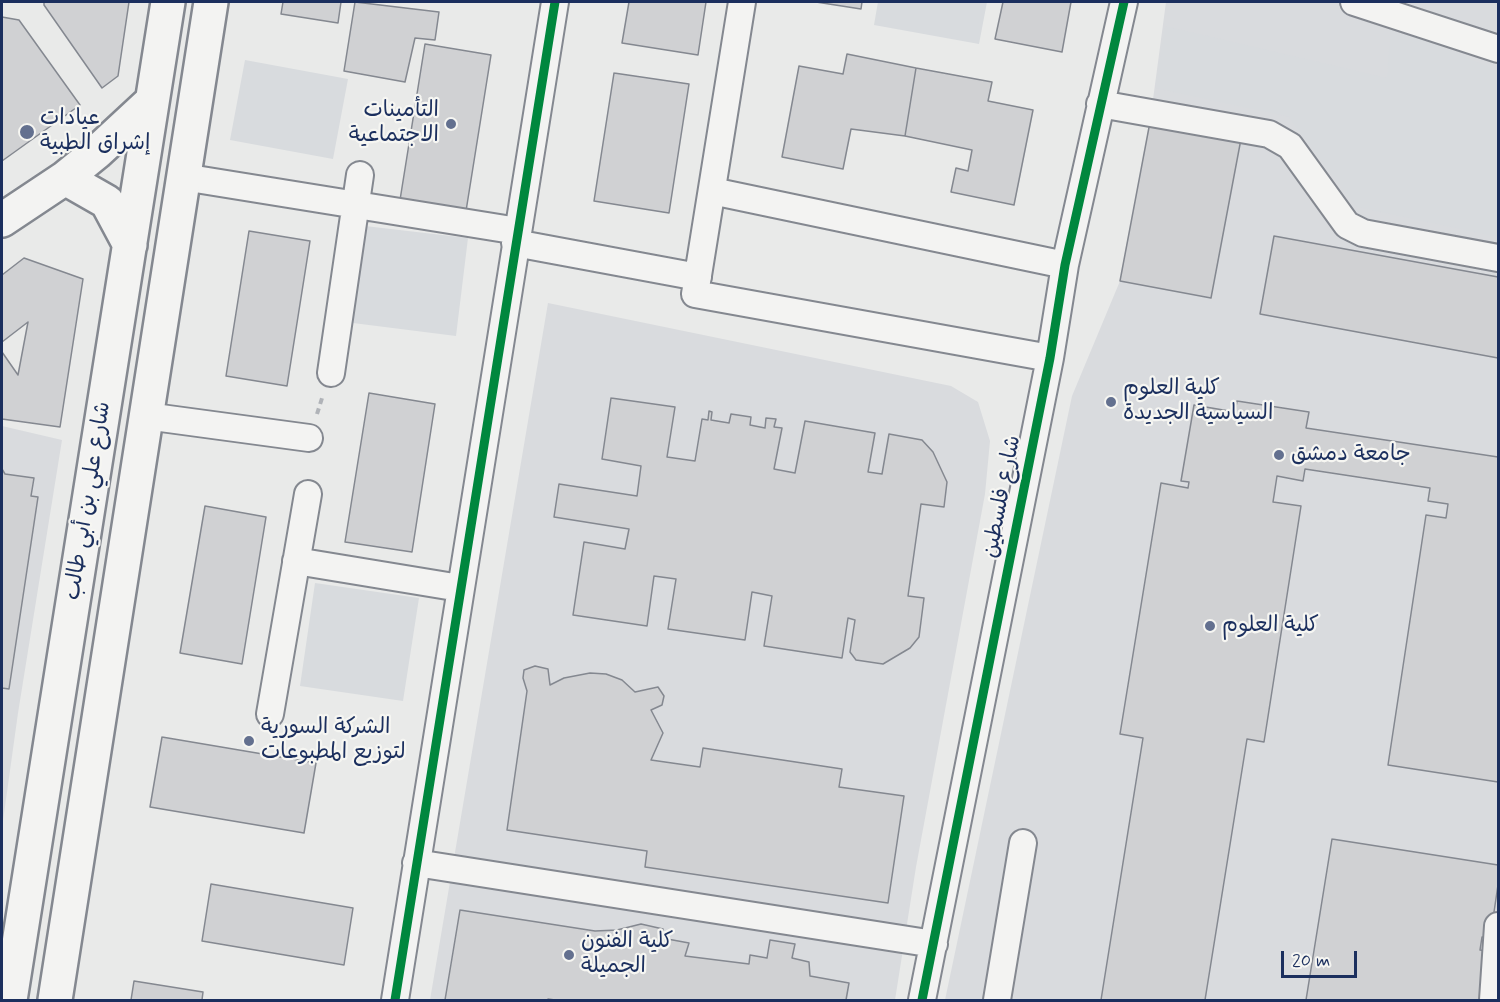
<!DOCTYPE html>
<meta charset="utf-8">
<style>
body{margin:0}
#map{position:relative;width:1500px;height:1002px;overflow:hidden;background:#e9eae9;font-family:Mynerve,sans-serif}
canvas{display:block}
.frame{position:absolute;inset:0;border:3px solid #1b2f5e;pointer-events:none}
.scale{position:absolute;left:1281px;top:951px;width:76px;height:27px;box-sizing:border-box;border:3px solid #1b2f5e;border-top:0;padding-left:8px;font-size:18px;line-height:21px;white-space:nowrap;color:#1b2f5e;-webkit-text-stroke:4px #f6f6f2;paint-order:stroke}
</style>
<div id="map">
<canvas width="1500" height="1002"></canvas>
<div class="frame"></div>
<div class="scale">20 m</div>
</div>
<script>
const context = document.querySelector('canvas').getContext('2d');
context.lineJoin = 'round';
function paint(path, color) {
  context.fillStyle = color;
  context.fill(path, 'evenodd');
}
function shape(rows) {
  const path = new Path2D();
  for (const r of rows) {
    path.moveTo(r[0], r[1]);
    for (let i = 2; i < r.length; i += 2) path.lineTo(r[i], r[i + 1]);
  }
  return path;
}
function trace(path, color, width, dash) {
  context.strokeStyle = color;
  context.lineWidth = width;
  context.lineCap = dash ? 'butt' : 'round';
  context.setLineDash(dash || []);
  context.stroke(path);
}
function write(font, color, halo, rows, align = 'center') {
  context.font = font + ' Mynerve,"Playpen Sans Arabic",sans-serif';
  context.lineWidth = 4.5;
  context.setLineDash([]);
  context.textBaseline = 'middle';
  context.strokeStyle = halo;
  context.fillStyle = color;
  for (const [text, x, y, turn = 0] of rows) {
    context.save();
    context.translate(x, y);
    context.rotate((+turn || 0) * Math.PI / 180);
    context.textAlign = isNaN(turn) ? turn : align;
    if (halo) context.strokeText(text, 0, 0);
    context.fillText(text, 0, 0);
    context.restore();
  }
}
paint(shape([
 [1166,2,1498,2,1498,1000,945,1000,1072,396,1120,281,1150,122],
 [548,303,951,386,978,402,990,441,985,494,916,867,895,1000,430,1000],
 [2,426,62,440,18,713,2,828]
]), '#d9dbde');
paint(shape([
 [878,2,987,2,979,44,874,25],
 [1391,24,1498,71,1498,237,1357,207,1289,117,1155,88,1165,26,1387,78],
 [245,60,348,79,333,159,230,140],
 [365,226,468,238,456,336,353,323],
 [315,583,419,598,403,701,300,686]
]), '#d8dbde');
const building = shape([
 [44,2,129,2,118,76,102,88,44,5,44,2],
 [283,2,341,2,338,23,281,14,283,2],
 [355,2,439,12,435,40,415,38,405,82,344,71,355,2],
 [629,2,706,2,698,55,622,43,629,2],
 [816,2,862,2,861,9,816,2],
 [1003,2,1071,2,1062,52,995,39,1003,2],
 [2,17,19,20,80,105,2,161,2,17],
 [425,44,491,55,466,211,400,200,425,44],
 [847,54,916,68,905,136,851,129,843,169,782,157,799,66,843,74,847,54],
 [916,68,992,82,988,101,1033,110,1014,205,951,192,956,168,968,171,972,150,905,136,916,68],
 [614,73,689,84,669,213,594,201,614,73],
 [1150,122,1241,139,1211,298,1120,281,1150,122],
 [249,231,310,241,287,386,226,376,249,231],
 [1274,236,1498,277,1498,358,1260,314,1274,236],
 [24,258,83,279,60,427,2,419,2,352,18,375,28,322,2,342,2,275,24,258],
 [369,393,435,404,412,552,345,542,369,393],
 [611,398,675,407,667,457,695,461,702,419,708,420,709,411,712,412,711,420,729,423,731,414,751,417,750,425,765,428,766,418,776,419,774,427,782,428,774,469,795,473,805,421,875,433,868,472,882,474,889,434,922,440,933,452,947,482,944,507,921,504,908,596,924,598,919,637,910,648,883,664,856,660,850,652,855,620,848,618,842,658,764,646,772,596,752,592,745,640,668,629,676,579,654,576,647,626,573,615,584,542,625,549,629,529,554,517,559,484,637,496,641,466,602,459,611,398],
 [1237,401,1309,412,1306,428,1498,457,1498,782,1388,765,1426,515,1446,518,1448,504,1428,501,1430,488,1305,469,1303,481,1277,476,1273,502,1301,506,1264,742,1247,739,1205,1000,1101,1000,1143,738,1120,734,1161,483,1188,488,1189,482,1181,481,1194,405,1235,412,1237,401],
 [2,469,5,474,34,478,31,496,38,497,9,689,2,688,2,469],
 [205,506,266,517,242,664,180,653,205,506],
 [535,666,548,669,550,685,564,678,590,673,606,674,622,680,635,692,658,687,664,696,662,705,651,710,663,733,651,760,700,767,703,748,842,769,839,787,904,796,888,903,645,867,647,851,507,830,527,691,523,678,524,670,535,666],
 [162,737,316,763,304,833,150,807,162,737],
 [1332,839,1498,865,1498,885,1490,939,1482,937,1480,950,1491,952,1483,1000,1306,1000,1332,839],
 [211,884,353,908,344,965,202,941,211,884],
 [460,910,595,931,617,930,641,924,663,929,662,938,689,943,685,956,749,964,750,955,767,958,770,940,795,944,792,958,809,962,810,976,849,983,846,1000,555,1000,548,999,548,1000,445,1000,460,910],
 [134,981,203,992,202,1000,131,1000,134,981]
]);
paint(building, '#d0d1d3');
trace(building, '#848890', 1.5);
const minor = shape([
 [742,2,695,294,1050,358],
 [1354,2,1498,49],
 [1100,104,1269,134,1290,146,1347,225,1363,233,1498,258],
 [183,177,518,231],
 [712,191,1065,265],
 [515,243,698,277],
 [331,373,360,175],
 [146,416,309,438],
 [296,561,460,588],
 [270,714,308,494],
 [416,863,934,944],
 [395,1000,555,2],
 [922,1000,1050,358,1065,265,1124,2],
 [997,1000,1023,843],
 [1493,1000,1498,926]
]);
const major = shape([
 [65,178,107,202,130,245],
 [2,220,65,178,97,152,152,101],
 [10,1000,168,2],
 [55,1000,211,2]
]);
trace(minor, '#848890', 30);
trace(major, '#848890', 38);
trace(shape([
 [317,414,323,395]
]), '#b0b3b8', 4, [6, 4.5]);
trace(minor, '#f3f3f2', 26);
trace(major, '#f3f3f2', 33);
trace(shape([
 [395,1000,555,2],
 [922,1000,1050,358,1065,265,1124,2]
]), '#00873e', 9);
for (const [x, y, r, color] of [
 [451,124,6,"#63708f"],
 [27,132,8,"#63708f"],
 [1111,402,6,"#63708f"],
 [1279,455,6,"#63708f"],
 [1210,626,6,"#63708f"],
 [249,741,6,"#63708f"],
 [569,955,6,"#63708f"]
]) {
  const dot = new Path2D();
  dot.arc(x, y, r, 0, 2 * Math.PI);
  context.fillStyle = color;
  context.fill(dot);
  trace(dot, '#f6f6f2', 2);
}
write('22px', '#1b2f5e', '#f6f6f2', [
 ["التأمينات",439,111,"right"],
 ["الاجتماعية",439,136,"right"],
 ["عيادات",40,119],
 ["إشراق الطبية",40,144],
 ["كلية العلوم",1123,389],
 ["السياسية الجديدة",1123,414],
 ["جامعة دمشق",1291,455],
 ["كلية العلوم",1222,626],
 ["الشركة السورية",261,728],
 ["لتوزيع المطبوعات",261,753],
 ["كلية الفنون",581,942],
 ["الجميلة",581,967]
], 'left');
write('22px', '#1b2f5e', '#f6f6f2', [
 ["شارع فلسطين",1003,497,-79],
 ["شارع علي بن أبي طالب",89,501,-81]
]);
</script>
